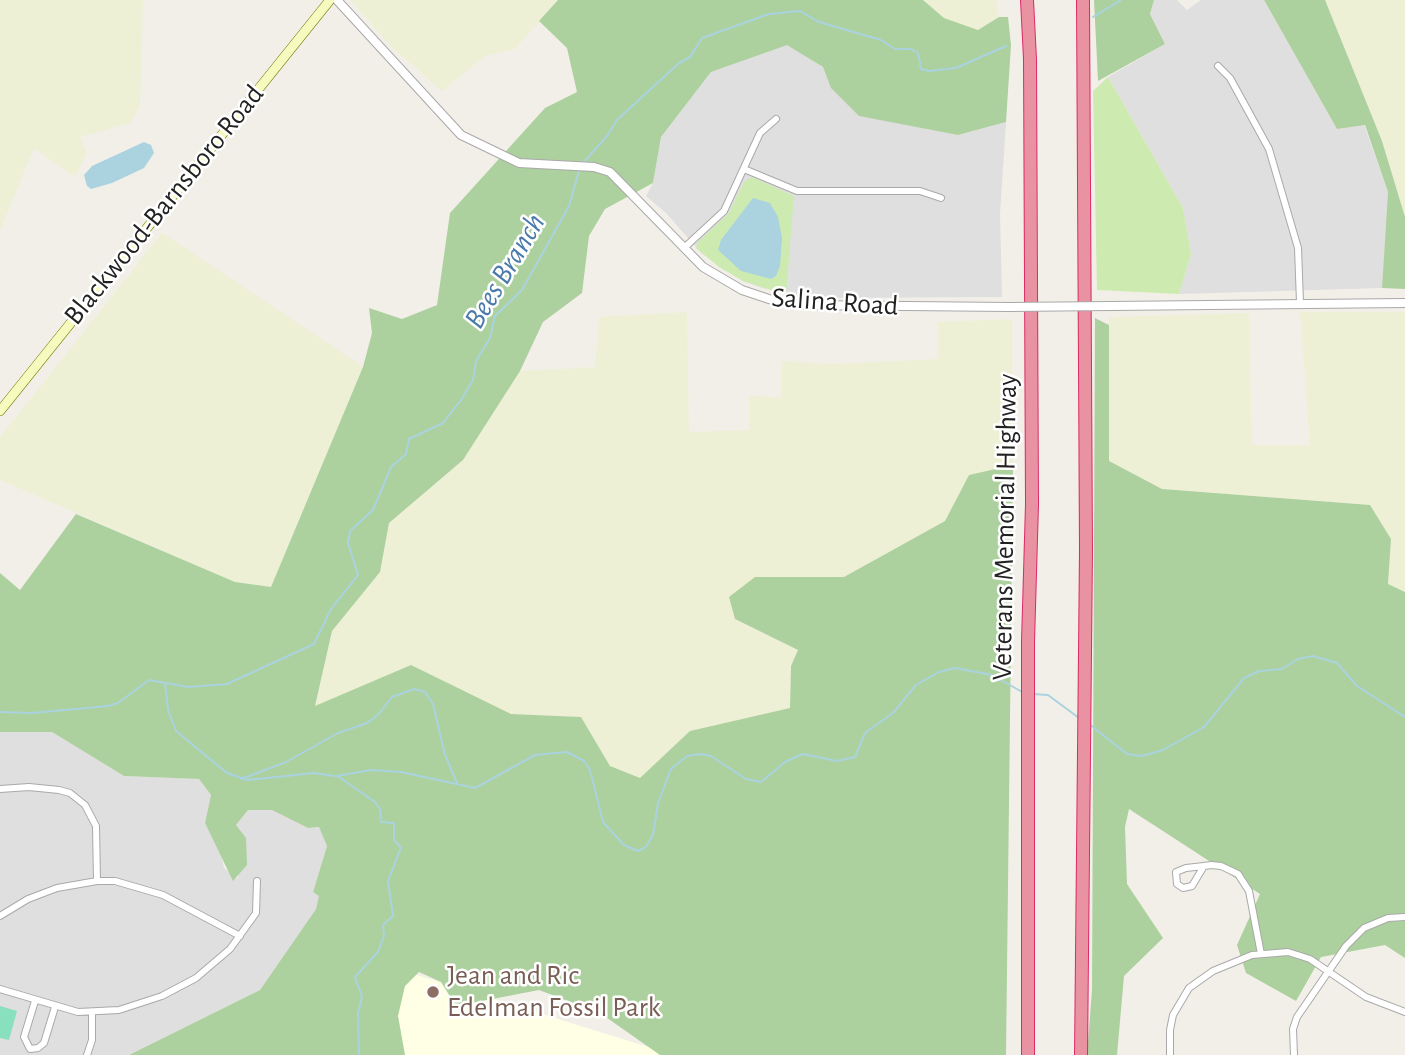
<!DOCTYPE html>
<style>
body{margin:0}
canvas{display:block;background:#f2efe9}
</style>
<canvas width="1405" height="1055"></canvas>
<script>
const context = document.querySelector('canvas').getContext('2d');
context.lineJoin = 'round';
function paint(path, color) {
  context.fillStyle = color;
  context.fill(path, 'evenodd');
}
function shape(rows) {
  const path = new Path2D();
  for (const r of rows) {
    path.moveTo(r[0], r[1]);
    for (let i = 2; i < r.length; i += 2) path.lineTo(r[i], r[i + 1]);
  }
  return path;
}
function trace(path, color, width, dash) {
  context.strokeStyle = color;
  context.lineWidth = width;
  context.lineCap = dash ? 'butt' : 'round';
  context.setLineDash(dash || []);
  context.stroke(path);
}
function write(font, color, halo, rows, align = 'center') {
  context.font = font + ' "Alegreya Sans",sans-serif';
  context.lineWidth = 5;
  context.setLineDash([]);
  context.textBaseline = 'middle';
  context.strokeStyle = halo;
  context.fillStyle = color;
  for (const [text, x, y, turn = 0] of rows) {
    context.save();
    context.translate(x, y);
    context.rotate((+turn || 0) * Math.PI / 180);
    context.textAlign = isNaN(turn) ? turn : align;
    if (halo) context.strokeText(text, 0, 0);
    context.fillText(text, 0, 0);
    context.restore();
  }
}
paint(shape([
 [1154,0,1177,0,1187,10,1201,0,1264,0,1337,129,1364,125,1388,192,1382,288,1179,294,1191,254,1183,208,1108,77,1165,44,1150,14],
 [787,44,823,67,832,88,958,135,1006,122,1000,214,1002,297,815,298,762,288,743,281,701,253,667,214,646,196,653,183,661,137,711,72],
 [0,732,52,732,124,776,199,779,211,795,205,823,220,850,224,868,237,879,240,871,236,825,248,810,272,810,308,828,320,827,327,846,313,892,320,896,316,909,260,990,129,1055,0,1055]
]), '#e0dfdf');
paint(shape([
 [391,967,674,1055,404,1055]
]), '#ffffe5');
paint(shape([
 [0,0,143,0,140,106,130,123,80,137,87,153,75,177,34,148,0,231],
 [351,0,558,0,515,49,485,56,442,91,390,46],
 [923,0,996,0,999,17,978,30,944,18],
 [1325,0,1405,0,1405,217,1382,141],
 [162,233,363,367,271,587,235,582,0,480,0,437],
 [687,312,689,432,749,430,749,396,781,397,782,361,830,364,938,359,938,322,1012,319,1013,465,969,475,945,521,844,577,755,577,735,619,798,650,791,666,790,708,690,731,640,779,610,766,581,717,511,714,411,666,315,707,332,631,380,572,389,523,463,460,520,371,595,367,599,317],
 [1300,312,1405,312,1405,591,1388,585,1391,539,1370,505,1162,489,1109,461,1109,317,1249,313,1252,445,1310,445]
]), '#eef0d5');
paint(shape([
 [1108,77,1183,208,1191,254,1179,294,1097,290,1093,91],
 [752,177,794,196,786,295,743,281,719,267,696,248,698,242,729,213,744,182]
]), '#cdebb0');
paint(shape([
 [558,0,923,0,944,18,978,30,999,17,1008,17,1011,45,1006,122,958,135,859,116,831,88,823,67,787,45,711,72,661,137,653,183,605,209,589,236,582,293,543,322,520,371,463,460,389,523,380,572,332,631,315,706,411,665,511,714,581,717,610,766,640,778,690,731,790,708,791,666,798,650,735,619,729,597,755,577,844,577,945,521,969,475,1013,465,1006,1055,660,1055,600,1013,539,990,456,1006,441,982,419,972,405,986,398,1016,405,1055,129,1055,260,990,316,909,319,896,313,892,327,846,319,827,308,828,272,810,248,810,236,825,246,838,247,865,233,881,205,823,211,795,199,779,124,776,52,732,0,732,0,573,20,590,76,514,235,582,271,587,363,367,372,333,369,308,402,319,437,305,450,213,545,108,577,92,567,48,539,21],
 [1094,0,1154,0,1150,14,1165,44,1098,81],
 [1264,0,1325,0,1382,141,1405,217,1405,289,1382,288,1388,192,1365,125,1337,129],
 [1095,318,1109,325,1109,461,1162,489,1370,505,1391,539,1388,584,1405,592,1405,958,1385,945,1321,957,1296,1001,1246,973,1237,945,1260,894,1129,809,1125,827,1127,884,1163,938,1124,976,1117,1055,1087,1055,1092,990]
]), '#add19e');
paint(shape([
 [0,1006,17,1011,9,1040,0,1038]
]), '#88e0be');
paint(shape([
 [144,142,151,145,154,153,144,168,112,183,91,189,87,186,84,175,92,166],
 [753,198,770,203,778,217,782,238,780,266,776,276,771,279,741,271,718,250,721,240]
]), '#aad3df');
trace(shape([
 [1093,17,1121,0],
 [583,163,607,136,617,120,679,63,690,57,702,38,769,14,800,11,819,22,881,40,895,49,911,49,918,53,921,69,929,71,956,68,1006,46],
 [165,683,168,710,176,731,227,773,248,780,314,773,334,776],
 [1033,694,1048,695,1079,718],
 [0,712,32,713,108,706,118,703,149,680,188,687,227,684,314,644,331,609,358,575,348,543,350,531,373,510,391,467,406,454,409,439,443,423,461,400,473,380,476,361,490,338,495,316,522,290,569,206,579,171],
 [1089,724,1127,754,1142,756,1163,750,1204,727,1244,678,1259,671,1282,669,1298,659,1313,656,1337,663,1357,686,1405,717],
 [336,776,371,770,401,772,475,788,535,755,567,752,584,761,590,770,603,822,624,845,638,851,646,847,653,835,658,803,671,769,687,756,700,754,711,756,746,779,761,782,785,762,803,754,837,761,855,757,865,733,893,713,916,685,939,672,955,668,992,675,1024,693],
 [339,777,375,802,380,809,381,822,394,823,394,840,401,848,388,881,393,916,383,925,384,936,378,952,355,977,362,997,358,1013,359,1055],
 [241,779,286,762,338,733,367,723,378,715,392,697,414,689,425,692,433,704,445,755,457,783]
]), '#aad3df', 2);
const minor = shape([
 [1218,66,1230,78,1269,149,1298,248,1300,303],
 [744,169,797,191,920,191,941,198],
 [684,248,724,211,760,133,776,119],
 [0,789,29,787,59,790,70,793,85,805,96,826,97,881],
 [1204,866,1192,886,1183,888,1177,884,1176,872,1186,868,1204,866,1211,865,1221,866,1238,874,1249,891,1261,954],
 [0,916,28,899,57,888,97,881,115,881,163,895,240,936],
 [0,989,78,1012,119,1010,162,996,196,978,230,949,256,913,257,881],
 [35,1001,24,1037,30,1049,38,1048,44,1043,55,1007],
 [87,1055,92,1040,92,1012],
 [1170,1055,1170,1030,1173,1015,1189,988,1213,971,1252,955,1288,952,1310,959,1366,997,1405,1012],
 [1294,1055,1293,1029,1297,1017,1346,946,1364,928,1388,918,1405,917]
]);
const tertiary = shape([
 [337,0,461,135,519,163,594,167,610,172,703,267,742,290,772,300,803,305,1009,307],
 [1111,306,1405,303]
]);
const secondary = shape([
 [0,411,330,0]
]);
const motorway = shape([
 [1027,0,1030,59,1032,504,1028,642,1028,1055],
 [1081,1055,1086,550,1083,0]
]);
trace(minor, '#a9a9a9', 8);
trace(tertiary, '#a9a9a9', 10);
trace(secondary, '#707d05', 10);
trace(motorway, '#dc2a67', 14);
trace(minor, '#fff', 6);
trace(tertiary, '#fff', 8);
trace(secondary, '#f7fabf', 9);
trace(motorway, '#e892a2', 12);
const tertiaryBridge = shape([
 [1009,307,1111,306]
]);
trace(tertiaryBridge, '#a9a9a9', 10, []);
trace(tertiaryBridge, '#fff', 8);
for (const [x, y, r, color] of [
 [433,992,7,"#8d6e63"]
]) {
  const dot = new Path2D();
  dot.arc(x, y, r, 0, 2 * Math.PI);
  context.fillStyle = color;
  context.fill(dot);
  trace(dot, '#fff', 2.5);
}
write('28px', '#222', '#fff', [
 ["Blackwood-Barnsboro Road",164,205,-51],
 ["Salina Road",835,302,4],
 ["Veterans Memorial Highway",1005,527,-89]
]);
write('28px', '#785e54', '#fff', [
 ["Jean and Ric",447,976],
 ["Edelman Fossil Park",447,1008]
], 'left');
write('italic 30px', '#4a7aab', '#fff', [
 ["Bees Branch",505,271,-59]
]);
</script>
